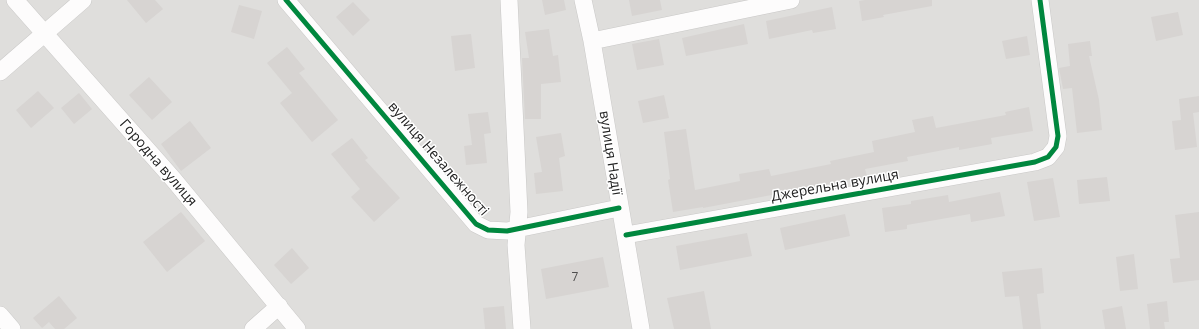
<!DOCTYPE html>
<meta charset="utf-8">
<style>
body{margin:0}
canvas{display:block;background:#f0eeeb}
</style>
<canvas width="1199" height="329"></canvas>
<script>
const context = document.querySelector('canvas').getContext('2d');
context.lineJoin = 'round';
function paint(path, color) {
  context.fillStyle = color;
  context.fill(path, 'evenodd');
}
function shape(rows) {
  const path = new Path2D();
  for (const r of rows) {
    path.moveTo(r[0], r[1]);
    for (let i = 2; i < r.length; i += 2) path.lineTo(r[i], r[i + 1]);
  }
  return path;
}
function trace(path, color, width, dash) {
  context.strokeStyle = color;
  context.lineWidth = width;
  context.lineCap = dash ? 'butt' : 'round';
  context.setLineDash(dash || []);
  context.stroke(path);
}
function write(font, color, halo, rows, align = 'center') {
  context.font = font + ' "Open Sans",sans-serif';
  context.lineWidth = 3;
  context.setLineDash([]);
  context.textBaseline = 'middle';
  context.strokeStyle = halo;
  context.fillStyle = color;
  for (const [text, x, y, turn = 0] of rows) {
    context.save();
    context.translate(x, y);
    context.rotate((+turn || 0) * Math.PI / 180);
    context.textAlign = isNaN(turn) ? turn : align;
    if (halo) context.strokeText(text, 0, 0);
    context.fillText(text, 0, 0);
    context.restore();
  }
}
paint(shape([
 [0,0,1199,0,1199,329,0,329]
]), '#dfdedc');
paint(shape([
 [127,0,155,0,163,9,146,23],
 [542,0,564,0,566,10,545,15],
 [629,0,660,0,662,10,632,16],
 [865,0,932,0,932,6,883,15,884,17,862,21,859,1],
 [353,2,370,20,353,36,336,17],
 [239,5,262,11,254,39,231,32],
 [832,7,836,29,813,33,812,30,769,39,766,21],
 [1178,12,1183,35,1156,41,1151,17],
 [744,24,748,44,686,56,682,38],
 [549,29,553,56,558,55,561,82,541,84,541,119,525,119,522,58,529,58,525,32],
 [471,34,475,68,455,71,451,36],
 [1027,36,1030,55,1006,59,1002,41],
 [659,39,664,65,637,70,632,44],
 [1090,41,1092,56,1089,56,1099,100,1102,130,1077,133,1072,88,1063,89,1059,68,1070,66,1068,44],
 [287,47,305,69,299,73,338,120,312,142,280,103,292,93,267,63],
 [149,77,172,102,152,120,129,95],
 [38,91,54,108,31,128,16,110],
 [79,93,92,109,74,124,61,108],
 [664,95,669,118,643,123,638,101],
 [1199,96,1199,112,1193,113,1197,147,1175,150,1172,121,1181,120,1179,99],
 [1029,107,1033,131,991,138,992,144,959,150,959,147,907,157,908,161,865,169,867,176,819,186,703,208,703,207,673,212,668,180,670,179,664,132,686,129,695,190,740,181,739,174,769,169,771,176,831,164,830,161,874,152,872,141,915,132,912,120,933,116,936,128,1006,115,1005,112],
 [488,112,491,133,484,134,487,163,466,165,464,146,472,145,468,114],
 [190,121,211,148,181,171,161,144],
 [561,133,565,156,559,158,563,191,536,194,534,173,542,172,536,137],
 [352,138,368,158,365,160,400,198,374,222,351,197,360,189,331,154],
 [1107,177,1110,201,1079,204,1077,180],
 [1053,178,1060,217,1034,221,1027,182],
 [1000,192,1005,216,971,222,970,214,907,225,907,229,885,232,882,208,911,204,911,201,948,195,949,202],
 [181,212,205,241,167,272,143,242],
 [1199,212,1199,280,1173,283,1170,259,1180,258,1175,215],
 [845,214,850,236,785,250,780,228],
 [747,233,752,256,680,270,676,246],
 [292,248,309,268,291,284,274,265],
 [1134,254,1138,289,1120,291,1116,257],
 [603,257,609,287,546,299,541,269],
 [1042,268,1044,293,1037,294,1041,329,1023,329,1019,296,1005,297,1002,272],
 [704,291,711,329,674,329,667,298],
 [59,296,77,318,64,329,55,329,49,322,42,328,33,318],
 [1167,301,1169,322,1164,322,1165,329,1150,329,1147,304],
 [504,306,506,329,485,329,483,308],
 [1122,306,1126,329,1105,329,1102,310]
]), '#d7d4d2');
const minor = shape([
 [15,0,174,180,297,329],
 [286,0,476,224,488,230,507,231,619,208],
 [509,0,519,212,516,245,522,329],
 [583,0,592,41,641,329],
 [592,41,791,0],
 [0,72,83,0],
 [626,235,1035,162,1048,157,1056,147,1058,136,1040,0],
 [0,315,12,329],
 [253,329,279,306]
]);
trace(minor, '#c9c8c7', 18);
trace(minor, '#fdfcfc', 17);
trace(shape([
 [286,0,476,224,488,230,507,231,619,208],
 [626,235,1035,162,1048,157,1056,147,1058,136,1040,0]
]), '#00873e', 5);
write('12px', '#4f4e4e', null, [
 ["7",575,278]
]);
write('14px', '#222', '#fff', [
 ["вулиця Надії",610,153,81],
 ["вулиця Незалежності",438,159,49],
 ["Городна вулиця",158,163,49],
 ["Джерельна вулиця",835,186,-10]
]);
</script>
